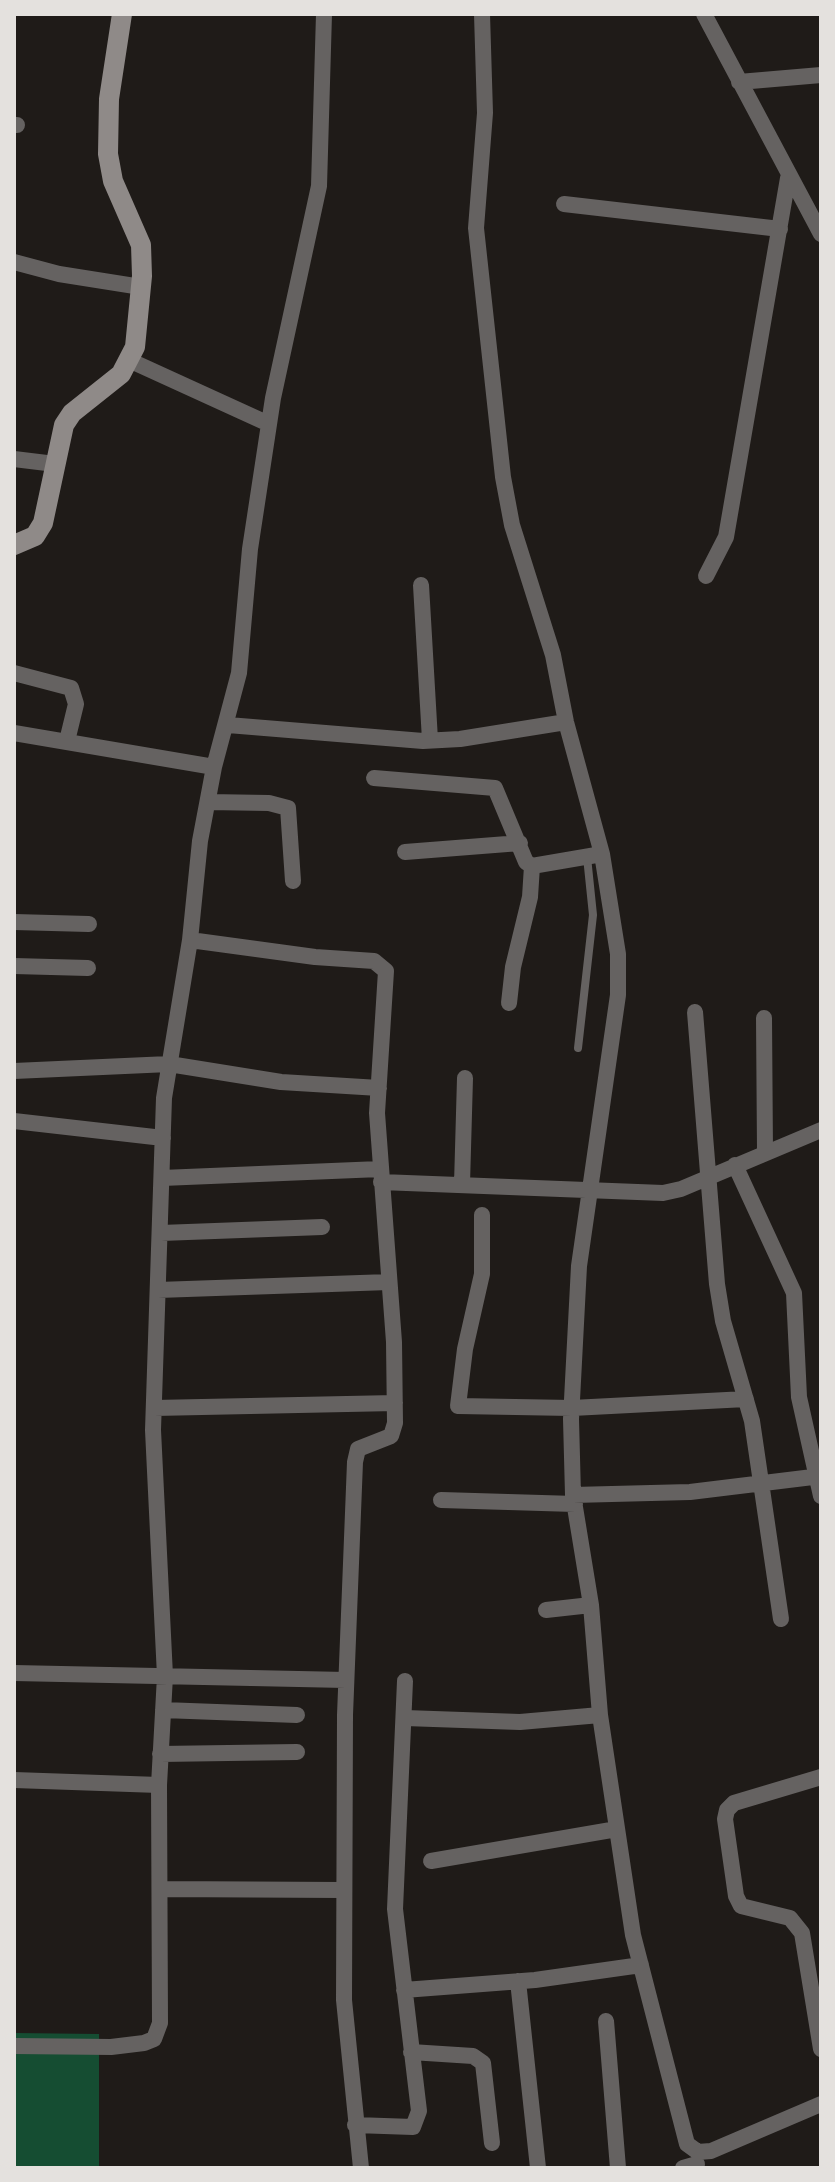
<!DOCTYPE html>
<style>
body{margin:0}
#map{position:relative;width:835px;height:2182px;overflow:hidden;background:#1f1b18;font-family:"Fira Sans",sans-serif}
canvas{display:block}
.frame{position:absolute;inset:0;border:16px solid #e4e1de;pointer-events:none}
</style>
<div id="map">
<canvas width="835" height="2182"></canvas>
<div class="frame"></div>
</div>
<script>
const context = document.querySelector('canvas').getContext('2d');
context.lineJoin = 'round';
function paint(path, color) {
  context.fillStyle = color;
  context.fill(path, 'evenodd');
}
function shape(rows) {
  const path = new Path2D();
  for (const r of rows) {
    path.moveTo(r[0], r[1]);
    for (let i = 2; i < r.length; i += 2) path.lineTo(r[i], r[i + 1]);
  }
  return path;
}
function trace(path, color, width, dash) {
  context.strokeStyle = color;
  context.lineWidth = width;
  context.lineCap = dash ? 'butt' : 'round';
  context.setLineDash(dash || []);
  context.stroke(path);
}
paint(shape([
 [14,2033,99,2034,99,2168,14,2168]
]), '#154d32');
trace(shape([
 [578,1048,593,915,587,857]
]), '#656261', 8);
trace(shape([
 [482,14,485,113,476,228,503,477,512,525,553,655,566,722,602,854,618,954,618,995,579,1266,571,1419,573,1495,591,1605,600,1715,633,1935,687,2144,698,2152,711,2151,821,2104],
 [704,14,821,234],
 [739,82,821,75],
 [14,125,17,125],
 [564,204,780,229],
 [14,262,59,274,141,287],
 [131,361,269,424],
 [14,459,55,464],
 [706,576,726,537,788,178],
 [421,585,430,740],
 [14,673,71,688,76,704,67,741],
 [228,725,423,741,460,739,566,722],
 [14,733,214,767],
 [374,778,495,788,526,862,532,866,602,854],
 [208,802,269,803,288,808,293,881],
 [405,852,520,843],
 [14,922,89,924],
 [190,940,315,957,374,961,386,971,377,1113,394,1342,395,1423,391,1436,358,1449,355,1462,345,1715,344,2000,361,2168],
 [14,966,88,968],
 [509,1003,513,967,530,897,532,866],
 [695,1012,717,1284,723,1321,752,1421,781,1619],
 [764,1018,765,1152],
 [14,1071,169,1064,281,1082,379,1088],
 [14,1121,163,1138],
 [735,1165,794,1293,799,1397,821,1496],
 [162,1178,380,1169],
 [381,1182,663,1193,681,1189,821,1130],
 [462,1184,465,1078],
 [482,1215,482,1274,465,1349,458,1406,572,1408,746,1399],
 [161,1233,322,1227],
 [158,1290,389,1282],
 [154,1408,395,1403],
 [573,1495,690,1492,821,1476],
 [441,1500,575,1504],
 [546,1610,591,1605],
 [14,1673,346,1680],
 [163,1710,297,1715],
 [405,1718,520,1722,600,1715],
 [160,1754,297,1752],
 [821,1777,734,1803,727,1810,725,1819,736,1896,741,1906,790,1918,802,1933,821,2049],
 [14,1780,159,1785],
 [431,1861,617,1829],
 [161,1889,342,1890],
 [518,1981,538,2168],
 [404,1990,535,1980,641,1965],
 [606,2021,618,2168],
 [14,2046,111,2047,144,2043,154,2039,160,2023,159,1785,165,1676,153,1430,164,1098,190,940,200,841,214,767,239,673,250,549,273,398,319,186,324,14],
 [411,2052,473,2056,483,2063,492,2143],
 [355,2125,413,2127,419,2111,395,1909,405,1681],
 [683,2168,697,2164]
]), '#656261', 16);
trace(shape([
 [14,545,35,536,43,523,64,425,72,413,121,374,135,347,142,276,141,245,113,181,108,154,109,99,122,14]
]), '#8f8a88', 20);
</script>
